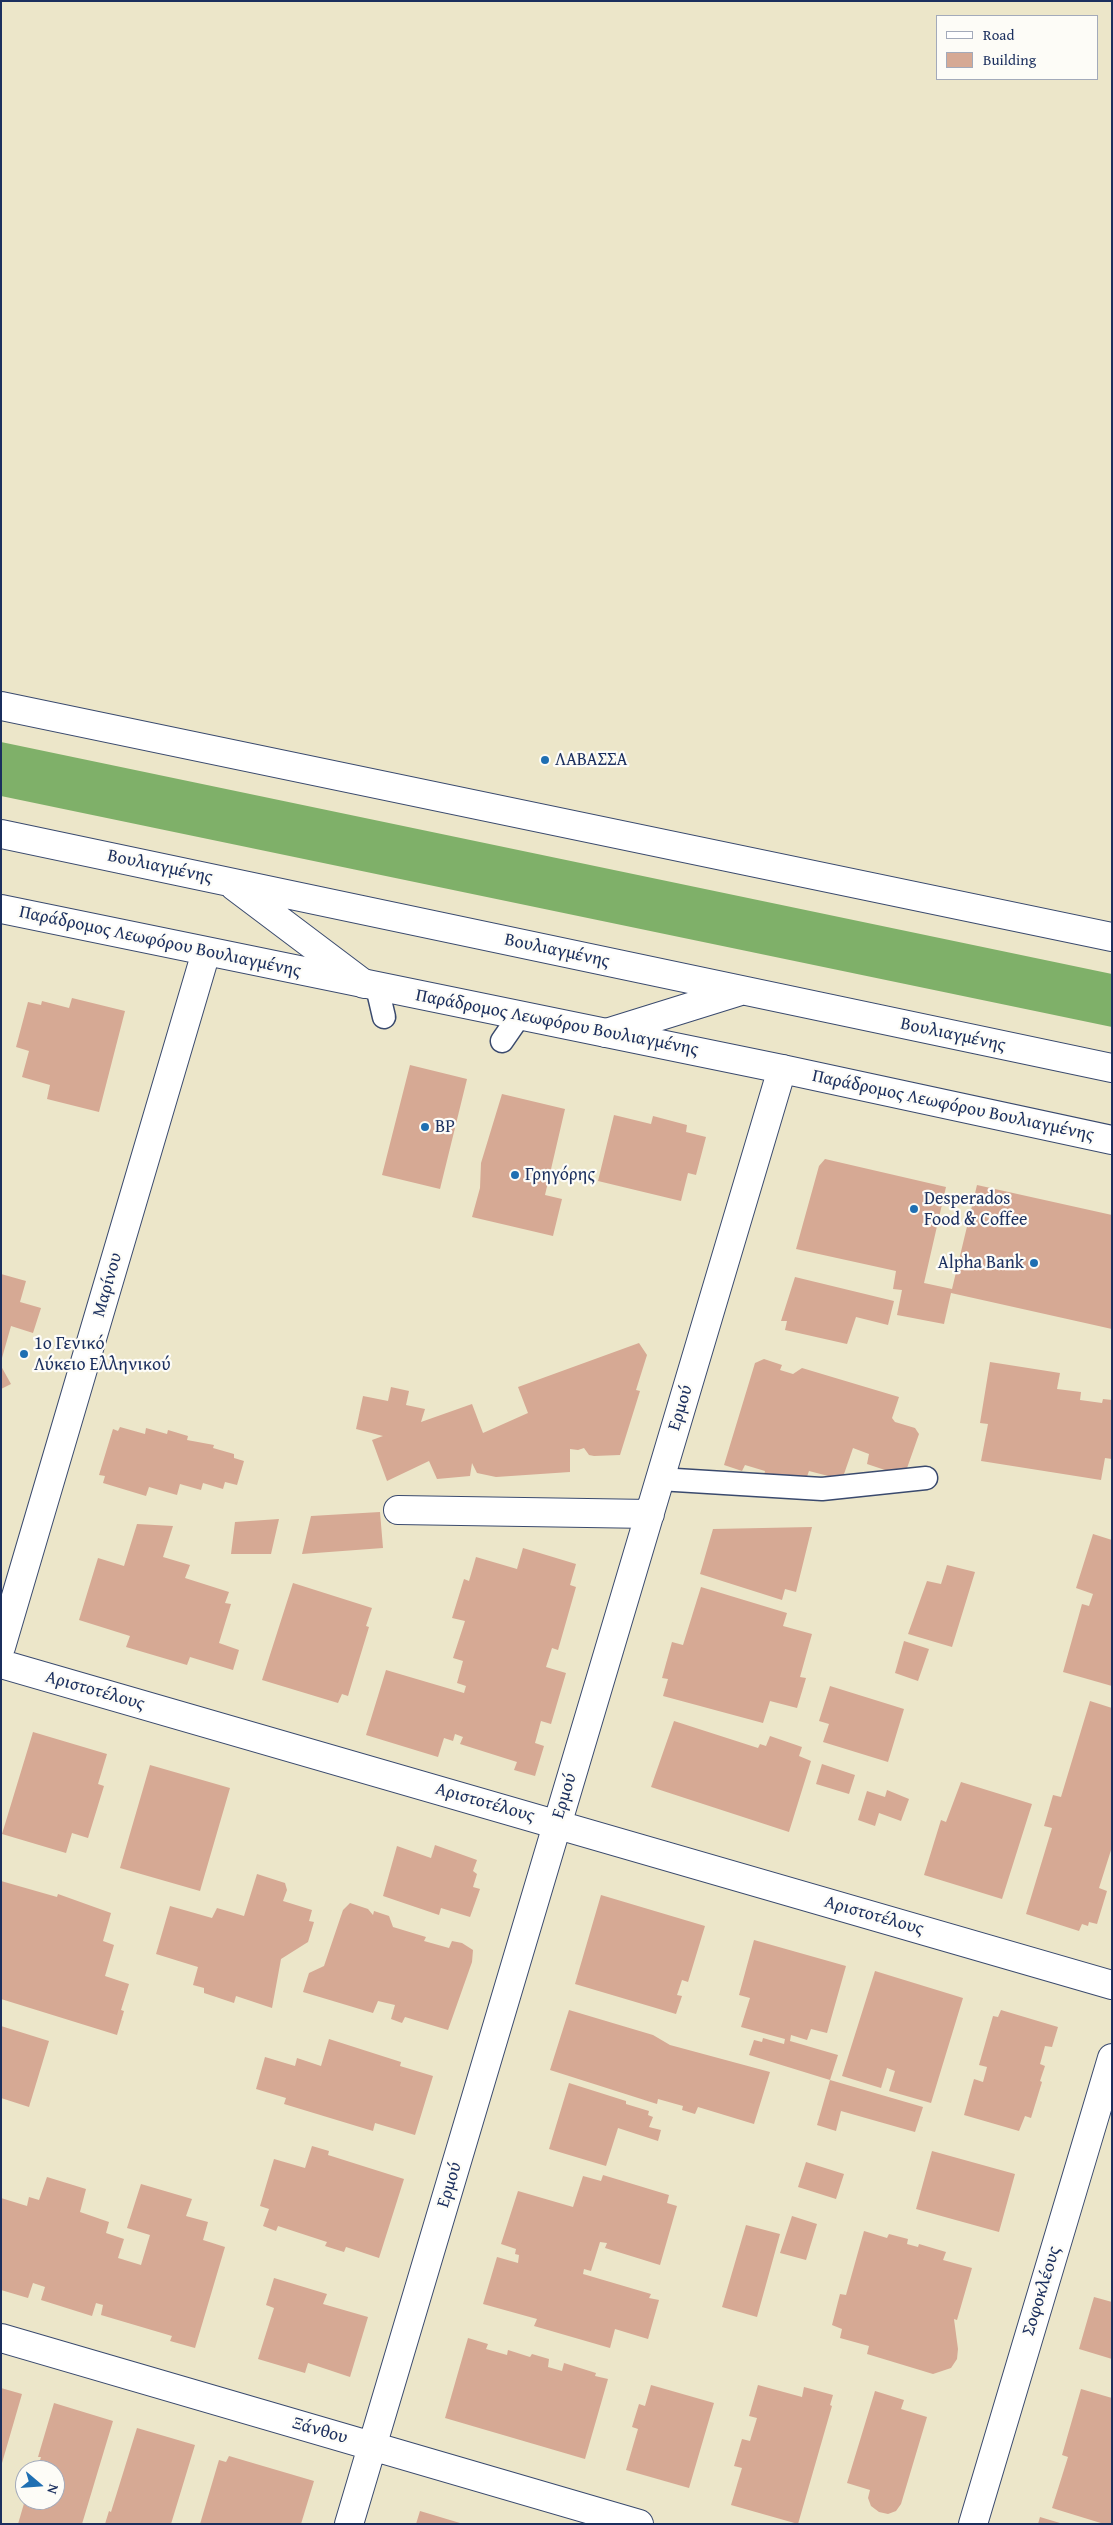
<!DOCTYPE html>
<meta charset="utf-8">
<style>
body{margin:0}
#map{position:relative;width:1113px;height:2525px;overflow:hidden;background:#ece6c9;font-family:"Gentium Book Plus",serif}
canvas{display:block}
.frame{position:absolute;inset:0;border:2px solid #1b2f5e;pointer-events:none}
.legend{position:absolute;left:936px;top:15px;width:162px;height:65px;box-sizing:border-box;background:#fdfcf7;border:1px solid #a3aaba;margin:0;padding:6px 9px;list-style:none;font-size:15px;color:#1b2f5e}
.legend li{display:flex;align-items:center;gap:10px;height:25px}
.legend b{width:25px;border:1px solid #a3aaba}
.north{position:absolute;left:15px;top:2460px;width:50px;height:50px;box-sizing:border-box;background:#fdfcf7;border:1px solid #a3aaba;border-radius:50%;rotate:108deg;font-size:14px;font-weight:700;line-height:20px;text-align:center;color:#1b2f5e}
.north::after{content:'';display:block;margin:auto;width:18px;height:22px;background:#1f6fb2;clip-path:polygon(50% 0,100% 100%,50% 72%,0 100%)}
</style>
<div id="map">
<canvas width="1113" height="2525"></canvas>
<div class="frame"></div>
<ul class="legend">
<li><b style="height:6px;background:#fff"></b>Road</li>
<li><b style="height:14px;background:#d6a994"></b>Building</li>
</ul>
<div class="north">N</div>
</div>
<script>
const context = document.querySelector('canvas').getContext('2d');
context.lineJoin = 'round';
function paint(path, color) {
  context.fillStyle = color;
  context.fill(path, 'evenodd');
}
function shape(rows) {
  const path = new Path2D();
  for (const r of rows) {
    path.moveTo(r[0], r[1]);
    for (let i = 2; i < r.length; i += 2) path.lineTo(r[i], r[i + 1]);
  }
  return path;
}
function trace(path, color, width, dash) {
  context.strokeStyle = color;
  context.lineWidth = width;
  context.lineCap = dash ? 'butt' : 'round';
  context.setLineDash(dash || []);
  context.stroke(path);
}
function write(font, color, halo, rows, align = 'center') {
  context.font = font + ' "Gentium Book Plus",serif';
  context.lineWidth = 4.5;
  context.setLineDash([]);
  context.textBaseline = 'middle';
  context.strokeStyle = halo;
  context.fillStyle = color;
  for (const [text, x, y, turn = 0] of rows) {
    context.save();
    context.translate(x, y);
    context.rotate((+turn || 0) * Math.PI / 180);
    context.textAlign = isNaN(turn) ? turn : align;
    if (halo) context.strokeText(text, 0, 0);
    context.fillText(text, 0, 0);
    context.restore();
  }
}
paint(shape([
 [1,742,1112,974,1112,1027,1,796]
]), '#7fb069');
paint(shape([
 [72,998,125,1011,99,1112,47,1099,50,1085,22,1077,29,1051,16,1047,28,1002,41,1005,42,1001,69,1008],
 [410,1065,467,1079,440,1189,382,1175],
 [502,1094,565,1109,545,1195,562,1199,553,1236,472,1217,480,1188,481,1163],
 [614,1115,651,1124,653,1116,687,1125,686,1132,706,1137,696,1175,688,1173,681,1201,598,1181],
 [825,1159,946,1187,924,1283,952,1289,977,1185,1112,1215,1112,1329,951,1293,944,1324,897,1315,902,1290,893,1289,896,1271,796,1249,819,1166],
 [1,1274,26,1281,20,1302,41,1308,33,1333,11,1326,2,1358],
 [795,1277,894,1301,888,1325,856,1317,847,1344,785,1330,787,1321,781,1321],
 [639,1343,647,1355,636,1390,640,1391,620,1455,594,1456,589,1455,584,1448,578,1450,570,1449,570,1472,496,1477,477,1473,472,1463,470,1476,437,1479,429,1461,387,1481,372,1440,383,1436,356,1429,363,1396,388,1401,391,1387,409,1391,406,1405,425,1409,421,1422,472,1404,483,1433,528,1413,518,1387],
 [764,1359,782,1365,780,1370,793,1374,802,1368,899,1397,892,1418,895,1422,915,1428,919,1434,906,1471,900,1475,867,1464,869,1454,853,1448,843,1477,836,1478,809,1471,803,1488,764,1476,765,1471,745,1465,742,1471,724,1465,755,1363],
 [990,1362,1060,1373,1057,1389,1081,1392,1080,1400,1102,1403,1103,1399,1112,1400,1112,1459,1105,1458,1101,1480,981,1461,988,1424,980,1423],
 [1,1366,11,1384,1,1389],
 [120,1427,145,1434,146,1428,167,1434,168,1430,188,1436,187,1440,214,1445,213,1448,234,1454,234,1458,244,1461,237,1485,225,1482,223,1489,203,1483,201,1490,180,1484,177,1495,149,1487,146,1496,103,1483,105,1476,99,1475,113,1429,118,1431],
 [380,1512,383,1548,302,1554,311,1516],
 [279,1519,271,1554,231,1554,235,1522],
 [137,1524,173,1526,163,1557,190,1565,185,1578,229,1592,225,1603,231,1604,219,1643,239,1650,233,1670,190,1657,187,1665,126,1647,130,1636,79,1620,98,1558,124,1566],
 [812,1527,796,1592,785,1589,782,1600,700,1574,713,1529],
 [1093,1534,1112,1540,1112,1686,1063,1672,1082,1604,1089,1606,1093,1594,1076,1588],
 [523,1548,576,1564,570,1585,576,1587,558,1650,552,1648,546,1667,566,1673,551,1724,541,1721,535,1743,544,1746,535,1776,514,1770,517,1762,460,1744,463,1737,455,1734,453,1741,444,1738,438,1757,366,1735,386,1670,464,1693,466,1686,457,1683,463,1661,453,1658,465,1621,452,1618,464,1579,469,1581,476,1557,517,1569],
 [947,1565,975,1572,952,1647,908,1634,927,1581,941,1584],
 [293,1583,372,1608,366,1626,369,1627,348,1696,342,1694,338,1703,262,1680],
 [701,1587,787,1613,783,1626,812,1634,800,1677,806,1678,797,1708,770,1701,763,1723,663,1696,668,1679,662,1678,672,1642,683,1645],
 [904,1641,929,1649,918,1681,895,1673],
 [830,1686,904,1709,888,1762,823,1742,829,1724,819,1721],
 [1090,1701,1112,1708,1112,1847,1099,1888,1107,1891,1097,1924,1089,1922,1088,1926,1082,1924,1079,1931,1026,1914,1052,1828,1044,1826,1053,1795,1061,1797],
 [674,1721,758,1748,760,1744,766,1746,770,1736,802,1747,799,1756,811,1761,789,1832,651,1787],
 [33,1732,107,1754,98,1784,104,1786,88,1838,72,1833,66,1853,2,1834],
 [822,1764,855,1775,849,1794,816,1784],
 [150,1765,230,1788,200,1891,120,1868],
 [961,1782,1032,1804,1002,1899,924,1875,941,1820,946,1822],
 [887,1790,909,1799,901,1821,879,1813,875,1826,858,1820,867,1791,885,1797],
 [435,1845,477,1860,473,1871,477,1874,473,1887,480,1889,470,1917,441,1908,439,1915,383,1896,397,1846,431,1858],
 [257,1874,285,1883,287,1890,283,1901,312,1910,309,1921,314,1922,308,1942,281,1959,272,2008,236,1996,234,2003,204,1993,204,1988,193,1985,198,1967,156,1954,170,1906,212,1918,217,1908,244,1916],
 [1,1881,57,1897,58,1894,111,1913,103,1941,114,1945,105,1976,129,1984,121,2010,124,2011,117,2035,1,1999],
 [601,1895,705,1926,688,1982,682,1980,677,1995,682,1996,676,2014,575,1984],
 [350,1903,368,1909,373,1915,374,1911,389,1916,393,1927,426,1937,424,1941,449,1948,452,1941,462,1943,473,1950,472,1962,448,2030,405,2017,402,2023,391,2019,395,2005,378,2001,373,2013,303,1992,309,1973,324,1966,343,1910],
 [754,1940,846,1966,827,2033,811,2029,807,2040,791,2035,790,2041,838,2055,830,2080,923,2107,915,2132,841,2111,836,2131,817,2125,830,2080,749,2055,754,2040,762,2042,763,2038,784,2044,785,2039,741,2027,750,1998,739,1995],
 [875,1971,963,1998,931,2103,889,2091,895,2071,887,2068,881,2088,842,2076],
 [569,2010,653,2035,670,2045,770,2072,754,2124,698,2107,695,2114,682,2110,683,2106,658,2099,657,2104,550,2070],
 [1001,2010,1058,2027,1052,2047,1045,2046,1040,2064,1045,2066,1040,2081,1042,2082,1031,2118,1025,2116,1019,2131,964,2115,974,2079,983,2082,987,2067,979,2065,993,2016,998,2017],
 [1,2026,49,2041,29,2107,1,2098],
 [329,2039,401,2062,400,2066,433,2076,415,2135,375,2123,373,2131,284,2104,286,2098,256,2089,265,2057,295,2066,297,2058,321,2066],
 [569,2083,626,2101,626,2104,649,2111,648,2115,653,2117,649,2127,661,2130,658,2141,618,2128,606,2166,549,2149],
 [312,2146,329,2151,328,2155,404,2179,379,2258,346,2247,344,2252,325,2246,327,2242,278,2226,276,2231,263,2226,269,2209,260,2206,274,2159,305,2168],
 [932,2151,1015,2174,999,2232,916,2209],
 [806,2162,844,2174,836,2199,798,2187],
 [603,2175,669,2195,667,2203,677,2206,660,2265,605,2248,607,2243,600,2242,591,2271,584,2269,583,2274,651,2294,649,2298,659,2300,648,2339,615,2329,610,2348,534,2326,537,2319,483,2304,497,2257,518,2263,519,2255,515,2254,516,2249,501,2244,518,2191,573,2207,583,2176,601,2181],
 [47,2177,86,2189,80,2212,109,2222,106,2233,124,2239,118,2258,141,2265,150,2235,127,2228,141,2184,192,2199,186,2216,208,2222,203,2240,225,2247,195,2348,170,2341,172,2336,101,2315,103,2305,96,2303,92,2316,41,2300,45,2287,33,2283,28,2298,1,2290,1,2198,27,2206,29,2197,39,2200],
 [792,2216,817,2224,806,2260,780,2253],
 [746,2225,780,2234,757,2317,722,2307],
 [864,2231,887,2238,889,2234,908,2239,907,2244,918,2247,919,2244,946,2252,943,2260,972,2268,957,2320,954,2319,958,2349,957,2359,951,2368,933,2374,867,2354,869,2346,840,2338,842,2329,832,2325,840,2294,846,2295],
 [274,2278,327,2294,323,2304,368,2317,350,2377,308,2363,305,2373,258,2359,274,2308,266,2305],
 [1094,2297,1112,2302,1112,2359,1079,2349],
 [468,2338,488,2344,486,2349,507,2355,508,2350,530,2357,532,2354,549,2359,548,2367,562,2371,564,2363,596,2373,595,2376,608,2379,585,2459,445,2418],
 [651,2385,714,2403,689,2488,626,2470,638,2429,632,2427,639,2404,645,2406],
 [758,2385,802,2397,804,2387,833,2395,830,2405,832,2406,798,2524,731,2505,742,2468,734,2466,742,2439,750,2441,757,2418,749,2416],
 [1,2388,22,2394,2,2463,1,2463],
 [1081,2389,1112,2398,1112,2524,1104,2524,1052,2508,1068,2457,1062,2455],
 [875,2391,904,2400,901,2409,927,2417,901,2504,896,2511,888,2514,879,2512,871,2506,868,2498,870,2490,847,2483],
 [54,2403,113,2421,82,2524,18,2524,25,2500,55,2500,55,2470,37,2470,41,2457,38,2457],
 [137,2428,195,2445,171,2524,105,2524,109,2511,111,2512],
 [229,2456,314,2481,301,2524,200,2524,219,2460,226,2462],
 [420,2511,460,2523,460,2524,416,2524],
 [1040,2517,1060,2523,1060,2524,1038,2524]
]), '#d6a994');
const lane = shape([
 [377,987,384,1017],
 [502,1041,520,1015],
 [659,1479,822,1489,926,1478]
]);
const street = shape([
 [398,1510,650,1514],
 [1,1647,206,952],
 [1,1664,1112,1985],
 [1,2338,639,2524],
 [349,2524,782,1069],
 [973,2524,1112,2058]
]);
const secondary = shape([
 [1,909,782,1069,1112,1140]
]);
const primary = shape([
 [1,706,1112,937],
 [1,834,1112,1068],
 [234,886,364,984],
 [606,1033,741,991]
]);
trace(lane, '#3a4a6e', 25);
trace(street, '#3a4a6e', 30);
trace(secondary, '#3a4a6e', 30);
trace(primary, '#3a4a6e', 30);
trace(lane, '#fff', 22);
trace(street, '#fff', 28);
trace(secondary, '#fff', 28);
trace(primary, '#fff', 28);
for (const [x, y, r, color] of [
 [545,760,5,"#1f6fb2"],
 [425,1127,5,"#1f6fb2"],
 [515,1175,5,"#1f6fb2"],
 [914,1209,5,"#1f6fb2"],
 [1034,1263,5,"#1f6fb2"],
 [24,1354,5,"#1f6fb2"]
]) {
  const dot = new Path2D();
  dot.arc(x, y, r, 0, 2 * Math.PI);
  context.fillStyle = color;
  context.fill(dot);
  trace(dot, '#fdfcf7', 2);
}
write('18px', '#1b2f5e', '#fdfcf7', [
 ["ΛΑΒΑΣΣΑ",555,760],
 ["BP",435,1127],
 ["Γρηγόρης",525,1175],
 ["Desperados",924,1199],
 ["Food & Coffee",924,1220],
 ["Alpha Bank",1024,1263,"right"],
 ["1ο Γενικό",34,1344],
 ["Λύκειο Ελληνικού",34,1365]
], 'left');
write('18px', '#1b2f5e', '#fdfcf7', [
 ["Βουλιαγμένης",160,867,12],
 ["Παράδρομος Λεωφόρου Βουλιαγμένης",160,942,12],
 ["Βουλιαγμένης",557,951,12],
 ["Παράδρομος Λεωφόρου Βουλιαγμένης",557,1023,11],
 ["Βουλιαγμένης",953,1035,12],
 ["Παράδρομος Λεωφόρου Βουλιαγμένης",953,1106,12],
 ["Μαρίνου",108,1285,-74],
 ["Ερμού",681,1408,-73],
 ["Αριστοτέλους",95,1691,16],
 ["Ερμού",565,1796,-73],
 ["Αριστοτέλους",485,1803,16],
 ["Αριστοτέλους",874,1916,16],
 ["Ερμού",450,2185,-73],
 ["Σοφοκλέους",1042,2291,-73],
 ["Ξάνθου",320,2431,16]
]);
</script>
